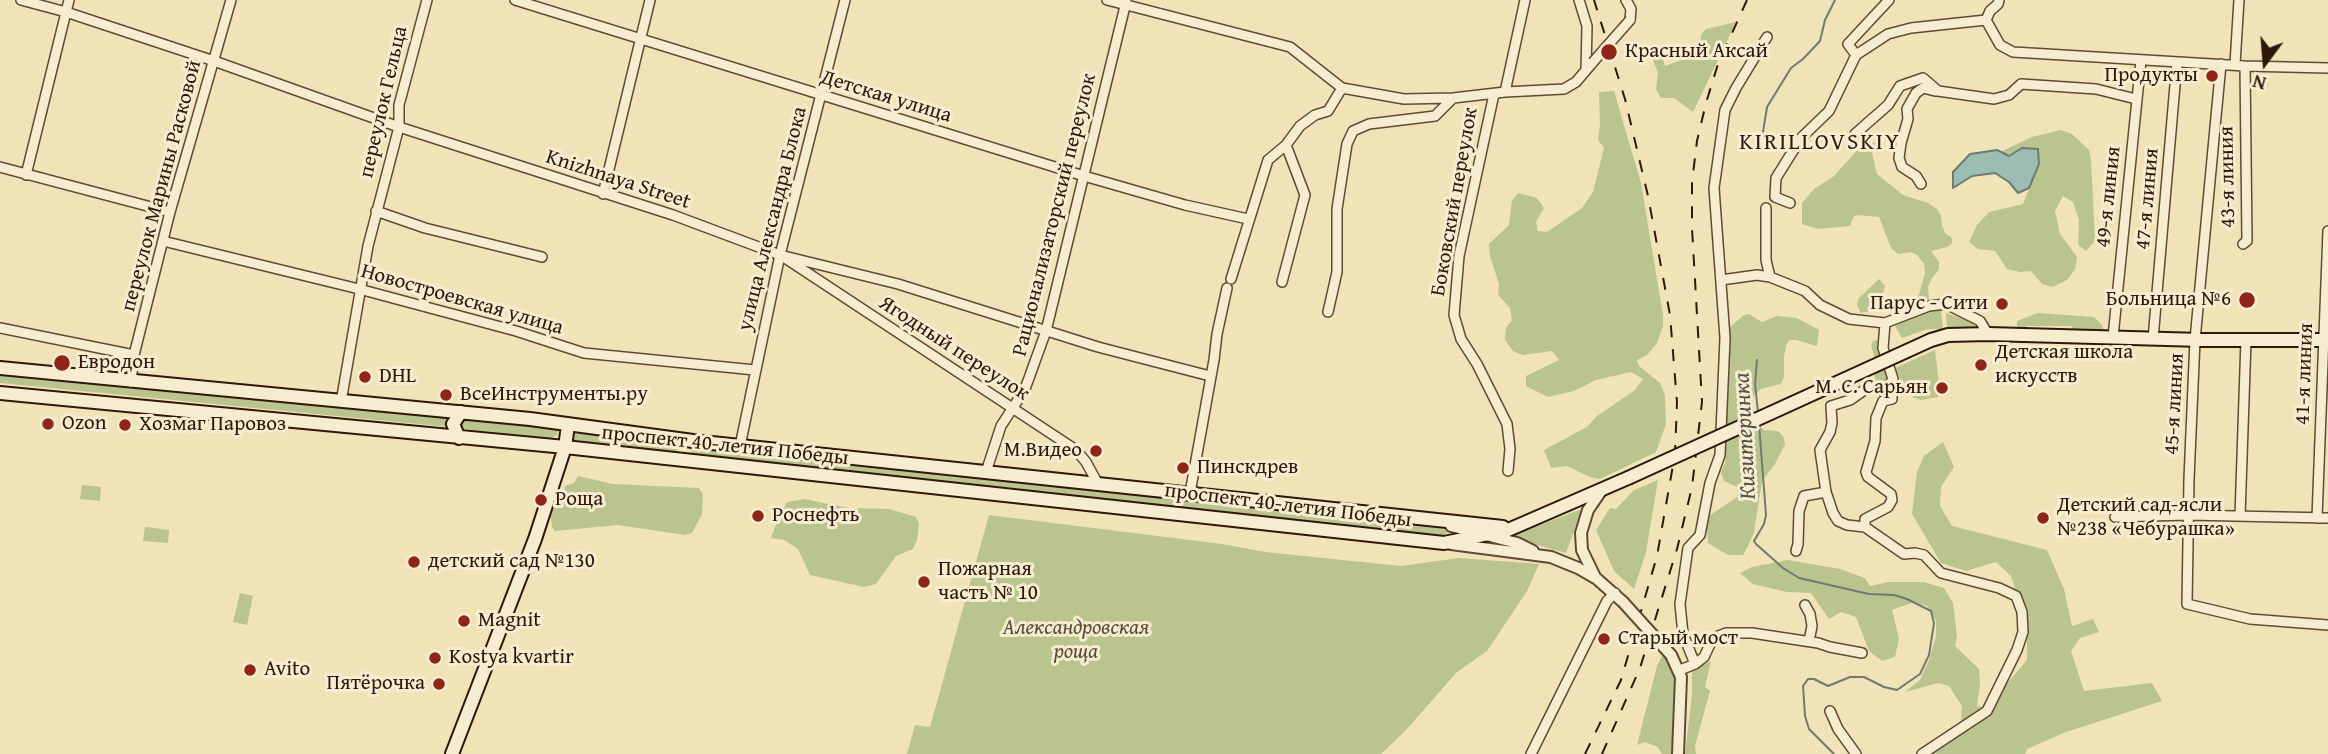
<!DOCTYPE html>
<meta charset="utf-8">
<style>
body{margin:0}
#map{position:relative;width:2328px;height:754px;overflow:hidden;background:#f1e3b8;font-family:"Gentium Book Plus",serif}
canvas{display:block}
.north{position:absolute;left:2230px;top:28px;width:70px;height:70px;-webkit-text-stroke:5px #f6edd1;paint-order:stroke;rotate:196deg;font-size:19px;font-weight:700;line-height:28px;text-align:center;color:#2f1709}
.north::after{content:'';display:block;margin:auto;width:24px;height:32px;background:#2f1709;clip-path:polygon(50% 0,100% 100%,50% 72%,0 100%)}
</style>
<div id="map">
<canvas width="2328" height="754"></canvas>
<div class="north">N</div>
</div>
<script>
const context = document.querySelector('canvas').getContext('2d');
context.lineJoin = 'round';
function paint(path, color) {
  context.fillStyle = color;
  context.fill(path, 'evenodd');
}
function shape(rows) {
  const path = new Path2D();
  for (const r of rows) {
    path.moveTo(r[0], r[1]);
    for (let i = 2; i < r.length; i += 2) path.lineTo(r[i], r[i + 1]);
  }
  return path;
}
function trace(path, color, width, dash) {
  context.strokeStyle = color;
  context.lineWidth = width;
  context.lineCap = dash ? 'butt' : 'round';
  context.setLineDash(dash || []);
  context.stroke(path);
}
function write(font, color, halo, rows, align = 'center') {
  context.font = font + ' "Gentium Book Plus",serif';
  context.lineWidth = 6;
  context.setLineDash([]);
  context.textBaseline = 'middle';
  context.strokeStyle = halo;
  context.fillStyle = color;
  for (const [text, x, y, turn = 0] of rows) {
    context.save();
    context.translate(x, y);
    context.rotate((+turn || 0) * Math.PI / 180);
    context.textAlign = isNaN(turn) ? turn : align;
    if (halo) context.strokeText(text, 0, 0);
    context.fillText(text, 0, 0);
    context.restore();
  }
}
paint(shape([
 [1736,22,1693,112,1674,98,1661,98,1656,89,1658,73,1651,55,1661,52,1665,66,1689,57,1700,45,1701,35,1706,29],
 [1614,91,1641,183,1663,315,1663,326,1657,343,1647,355,1637,360,1639,366,1660,383,1665,396,1666,424,1656,452,1600,479,1590,477,1567,466,1551,468,1544,450,1587,427,1597,416,1635,390,1643,379,1631,372,1596,380,1574,391,1548,397,1526,386,1526,376,1559,360,1552,351,1523,355,1513,351,1505,340,1506,328,1512,320,1510,308,1498,295,1499,284,1490,256,1489,244,1509,225,1512,201,1518,193,1537,198,1544,208,1536,222,1538,231,1547,232,1582,208,1593,192,1604,148,1598,140,1600,124,1599,92],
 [2061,130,2072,134,2089,150,2091,159,2095,241,2086,251,2078,245,2079,220,2073,202,2063,196,2055,211,2060,234,2077,257,2075,269,2067,280,2052,287,2042,284,2031,271,2020,272,2007,269,1995,251,1978,249,1969,242,1977,225,1989,212,2023,204,2039,164,2022,148,2008,156,2000,152,2032,137],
 [1880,141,1872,153,1877,174,1903,195,1928,203,1937,209,1941,216,1942,225,1945,233,1952,238,1952,243,1947,247,1931,251,1939,262,1939,269,1932,278,1928,287,1929,301,1903,311,1901,311,1901,305,1914,301,1919,295,1925,273,1924,264,1917,255,1911,252,1898,254,1891,248,1879,217,1858,215,1854,216,1850,226,1818,229,1802,224,1802,203,1814,189,1834,176,1860,147],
 [1879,279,1885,286,1881,301,1874,310,1861,313,1857,305,1858,299],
 [1935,309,1941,310,1943,329,1928,329,1902,338,1895,326,1924,311],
 [1946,313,1973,323,1975,327,1947,327],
 [2038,313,2094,317,2102,325,2104,331,2073,331,2072,326,2026,326,2026,330,2017,329,2017,321],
 [1749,314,1762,322,1777,316,1797,318,1819,330,1817,346,1796,340,1790,340,1787,343,1784,356,1784,377,1781,384,1761,389,1754,395,1752,402,1757,425,1764,430,1778,431,1783,436,1785,444,1775,464,1762,481,1754,532,1748,546,1743,555,1728,555,1708,543,1707,525,1709,516,1737,497,1737,487,1724,481,1721,472,1725,463,1727,410,1725,396,1730,327,1744,315],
 [1878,340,1890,378,1887,383,1881,387,1874,384,1876,363,1871,345,1873,341],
 [1935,350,1940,392,1938,397,1921,400,1914,398,1906,391,1895,368],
 [0,370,450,415,449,427,0,383],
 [468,417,555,426,558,430,557,435,552,438,464,429,460,425,461,419],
 [574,433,673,444,677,449,675,455,573,445,570,441],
 [1943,442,1954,467,1941,487,1940,506,1952,526,2047,550,2064,589,2072,626,2093,619,2099,632,2080,638,2071,651,2084,691,2152,683,2162,701,2066,732,2027,749,2025,754,1927,754,1960,733,1962,706,1949,686,1938,683,1905,692,1920,680,1929,660,1936,636,1936,620,1927,606,1914,602,1892,610,1899,639,1895,657,1882,661,1869,651,1856,617,1841,612,1829,619,1811,593,1787,592,1753,584,1740,573,1752,567,1788,560,1840,569,1865,578,1870,586,1889,582,1924,582,1944,588,1953,603,1957,636,1955,646,1979,669,1980,684,1977,706,1986,708,2027,660,2027,624,2011,576,1996,562,1966,571,1941,563,1912,514,1917,472,1924,456],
 [696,446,1407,521,1445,530,1447,533,1440,538,691,455,692,448],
 [578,476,613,484,699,488,703,494,702,514,692,533,685,535,618,525,555,531,552,527,551,517,553,505,562,505,565,486,574,483],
 [1658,480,1646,552,1634,589,1614,571,1596,530,1610,508,1616,509,1634,490],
 [82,485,101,487,100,501,80,499],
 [805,499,848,508,889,509,916,517,919,524,917,540,913,549,896,556,876,584,864,587,810,575,798,549,784,540,771,538,779,516,787,502],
 [1582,509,1566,553,1508,537],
 [989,515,1222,544,1265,552,1401,566,1459,558,1539,564,1527,591,1487,651,1457,672,1406,730,1381,754,907,754,915,725,930,727],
 [145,527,169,530,168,543,143,541],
 [240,593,253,596,247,625,233,622],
 [1665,650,1674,667,1678,698,1674,718,1674,754,1662,754,1658,747,1645,742,1637,745,1657,666],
 [1711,661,1705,687,1710,691,1695,746,1696,754,1685,754,1692,694,1692,671]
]), '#b9c48f');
const water = shape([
 [2022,148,2038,149,2039,164,2029,188,2018,193,2009,182,1995,173,1972,176,1953,188,1953,172,1970,154,1997,150,2009,156,2022,148]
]);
paint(water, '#9bbdb3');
trace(water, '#707b6f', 2);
trace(shape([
 [1763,132,1767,107,1791,68,1803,59,1820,41,1825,20,1835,0],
 [1757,360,1755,384,1758,412],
 [1759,424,1766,515,1764,524,1754,541,1756,544,1783,568,1799,578,1869,594,1894,595,1907,599,1931,611,1934,623,1929,655,1920,674,1897,690,1884,687,1864,677,1850,677,1828,686,1814,679,1808,679,1803,686,1805,716,1809,729,1834,754]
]), '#707b6f', 2);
const minor = shape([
 [21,0,66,12,214,61,399,127,673,215,780,255,898,284,1098,347,1210,376],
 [515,0,1084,176,1185,205,1248,219],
 [1107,0,1290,47,1342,88,1404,99,1453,98,1505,92,1564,89,1576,82,1593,62],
 [1579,0,1587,26,1586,70],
 [1626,0,1631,9,1630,20],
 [1889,0,1848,44,1856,55,1888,34,1911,28,1986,20,2000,45,2013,52,2245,66,2328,68],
 [1986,20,1990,11,1998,4,1999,0],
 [2221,64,2195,340,2189,479,2187,604,2250,619,2328,625],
 [2235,64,2239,0],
 [1505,92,1525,0],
 [1494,94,1459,256,1454,315,1461,339,1477,364,1507,424,1510,449,1508,471],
 [1855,134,1888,105,1900,86,1923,78,1938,91,1994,99,2009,95,2021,84,2096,89,2136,99],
 [0,167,170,212],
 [26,175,69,0],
 [1921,184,1916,176,1902,167,1899,158,1901,143,1908,119,1907,109,1916,93,1923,88,1935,91],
 [603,194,650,0],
 [1790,203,1775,197,1776,178,1801,138,1829,111,1856,55],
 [1766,208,1766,260,1770,277],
 [376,211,425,228,542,257],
 [163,241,359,289,516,331,584,353,755,370],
 [2243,244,2247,241,2245,66],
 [785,258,1076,450,1086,462,1098,484],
 [1231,279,1268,160,1286,145,1300,126,1315,115,1328,111,1342,88],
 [1721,280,1757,275,1770,277,1805,291,1820,305,1849,319,1885,323,1929,306,1946,304,1980,321,1988,334],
 [1282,282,1305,195,1286,145],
 [1328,312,1337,272,1337,209,1347,144,1353,131,1369,124,1435,116,1453,98],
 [1885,323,1883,348,1893,379,1888,387,1881,390,1870,386,1850,400,1831,406,1832,423,1830,432,1820,450,1826,492,1833,513,1838,521,1847,525,1865,527,1904,554,1915,553,1924,555,1941,573,1999,588,2016,596,2022,612,2023,632,2017,650,1987,711,1922,754],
 [0,328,134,355],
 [2113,337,2141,60],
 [2153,339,2177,62],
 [131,382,134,355,170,212,231,0],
 [341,402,368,246,399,127,399,105,427,0],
 [740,446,780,255,845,0],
 [986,472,1001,426,1025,389,1046,331,1126,2],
 [1190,493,1214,360,1217,334,1227,288],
 [2240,516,2246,340],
 [2115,517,2188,515,2328,518],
 [2317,518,2328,231],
 [1865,527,1865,519,1888,507,1892,500,1891,494,1868,477,1866,472,1875,441,1876,418,1883,401,1892,399,1892,383],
 [1796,551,1798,544,1799,511,1804,496,1826,492],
 [1805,605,1810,614,1812,626,1809,641],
 [1695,664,1683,634,1680,604,1688,548,1700,535,1710,483,1720,455,1725,338,1714,188,1725,110,1736,88,1767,37],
 [1680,670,1695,664,1704,657,1713,638,1726,633,1752,633,1818,643,1830,647,1862,653],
 [1830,711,1838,729,1856,754],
 [1531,754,1607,601,1615,593]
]);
const tertiary = shape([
 [1451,526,1517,543,1533,551],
 [1451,544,1551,557,1578,568,1597,579,1623,602],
 [1595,577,1582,550,1581,533,1588,510,1601,491],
 [1671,655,1681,677,1678,754]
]);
const secondary = shape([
 [1931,340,1948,335,1988,334,2202,340,2328,340],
 [0,368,530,419,693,441,1503,527],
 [0,393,565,447,1444,543,1508,530,1628,478],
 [459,438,453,424,461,412],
 [452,754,535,539,565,447,568,425]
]);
trace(minor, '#604a35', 12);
trace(tertiary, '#604a35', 14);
trace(secondary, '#2f1709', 16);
trace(minor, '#f6edd1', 9);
trace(tertiary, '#f6edd1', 10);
trace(secondary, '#f6edd1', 12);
trace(shape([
 [1585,754,1621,680,1657,556,1675,454,1677,402,1670,315,1648,196,1625,99,1594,0],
 [1602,754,1640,668,1677,549,1692,487,1702,402,1692,228,1692,182,1697,141,1706,103,1718,64,1747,0]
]), '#2f1709', 2, [12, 12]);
const minorBridge = shape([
 [1593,62,1630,20]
]);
const tertiaryBridge = shape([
 [1623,602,1671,655]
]);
const secondaryBridge = shape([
 [1628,478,1931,340]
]);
trace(minorBridge, '#604a35', 12, []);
trace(tertiaryBridge, '#604a35', 14, []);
trace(secondaryBridge, '#2f1709', 16, []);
trace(minorBridge, '#f6edd1', 9);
trace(tertiaryBridge, '#f6edd1', 10);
trace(secondaryBridge, '#f6edd1', 12);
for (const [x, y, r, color] of [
 [1609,52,9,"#8f2418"],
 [2212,76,7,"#8f2418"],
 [2247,300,9,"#8f2418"],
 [2002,304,7,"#8f2418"],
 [62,363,9,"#8f2418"],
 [1981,365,7,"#8f2418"],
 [365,377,7,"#8f2418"],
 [1942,388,7,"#8f2418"],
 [446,395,7,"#8f2418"],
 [48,424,7,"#8f2418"],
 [125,425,7,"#8f2418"],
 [1096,451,7,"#8f2418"],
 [1183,468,7,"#8f2418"],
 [541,500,7,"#8f2418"],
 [758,516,7,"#8f2418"],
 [2043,518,7,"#8f2418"],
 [414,562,7,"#8f2418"],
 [924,582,7,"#8f2418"],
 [464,621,7,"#8f2418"],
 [1604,639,7,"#8f2418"],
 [435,658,7,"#8f2418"],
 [250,670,7,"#8f2418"],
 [439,684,7,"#8f2418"]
]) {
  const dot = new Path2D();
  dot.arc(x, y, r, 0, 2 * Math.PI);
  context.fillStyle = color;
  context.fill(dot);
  trace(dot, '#f6edd1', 2.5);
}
write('21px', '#2f1709', '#f6edd1', [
 ["Красный Аксай",1625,52],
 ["Продукты",2198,76,"right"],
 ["Больница №6",2231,300,"right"],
 ["Парус - Сити",1988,304,"right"],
 ["Детская школа",1995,353],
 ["искусств",1995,377],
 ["Евродон",78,363],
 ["DHL",379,377],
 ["М. С. Сарьян",1928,388,"right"],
 ["ВсеИнструменты.ру",460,395],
 ["Ozon",62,424],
 ["Хозмаг Паровоз",139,425],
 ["М.Видео",1082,451,"right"],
 ["Пинскдрев",1197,468],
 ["Роща",555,500],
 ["Детский сад-ясли",2057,506],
 ["№238 «Чебурашка»",2057,530],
 ["Роснефть",772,516],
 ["детский сад №130",428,562],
 ["Пожарная",938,570],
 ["часть № 10",938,594],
 ["Magnit",478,621],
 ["Старый мост",1618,639],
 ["Kostya kvartir",449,658],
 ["Avito",264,670],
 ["Пятёрочка",425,684,"right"]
], 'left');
write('21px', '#2f1709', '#f6edd1', [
 ["Детская улица",886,97,17],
 ["переулок Гельца",384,102,-77],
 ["43-я линия",2228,177,-91],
 ["Knizhnaya Street",618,180,18],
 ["переулок Марины Расковой",162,186,-75],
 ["49-я линия",2109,197,-84],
 ["47-я линия",2148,199,-85],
 ["Боковский переулок",1455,202,-80],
 ["Рационализаторский переулок",1055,215,-76],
 ["улица Александра Блока",773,219,-76],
 ["Новостроевская улица",462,300,16],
 ["Ягодный переулок",954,349,33],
 ["41-я линия",2305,374,-88],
 ["45-я линия",2175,404,-87],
 ["проспект 40-летия Победы",725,446,6],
 ["проспект 40-летия Победы",1288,506,7]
]);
write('italic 21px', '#584b31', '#f6edd1', [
 ["Александровская",1076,629],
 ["роща",1076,653]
]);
context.letterSpacing = '2px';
write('23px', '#2f1709', '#f6edd1', [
 ["KIRILLOVSKIY",1820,143]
]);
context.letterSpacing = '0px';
write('italic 23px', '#555144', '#f6edd1', [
 ["Кизитеринка",1746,436,-93]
]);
</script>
